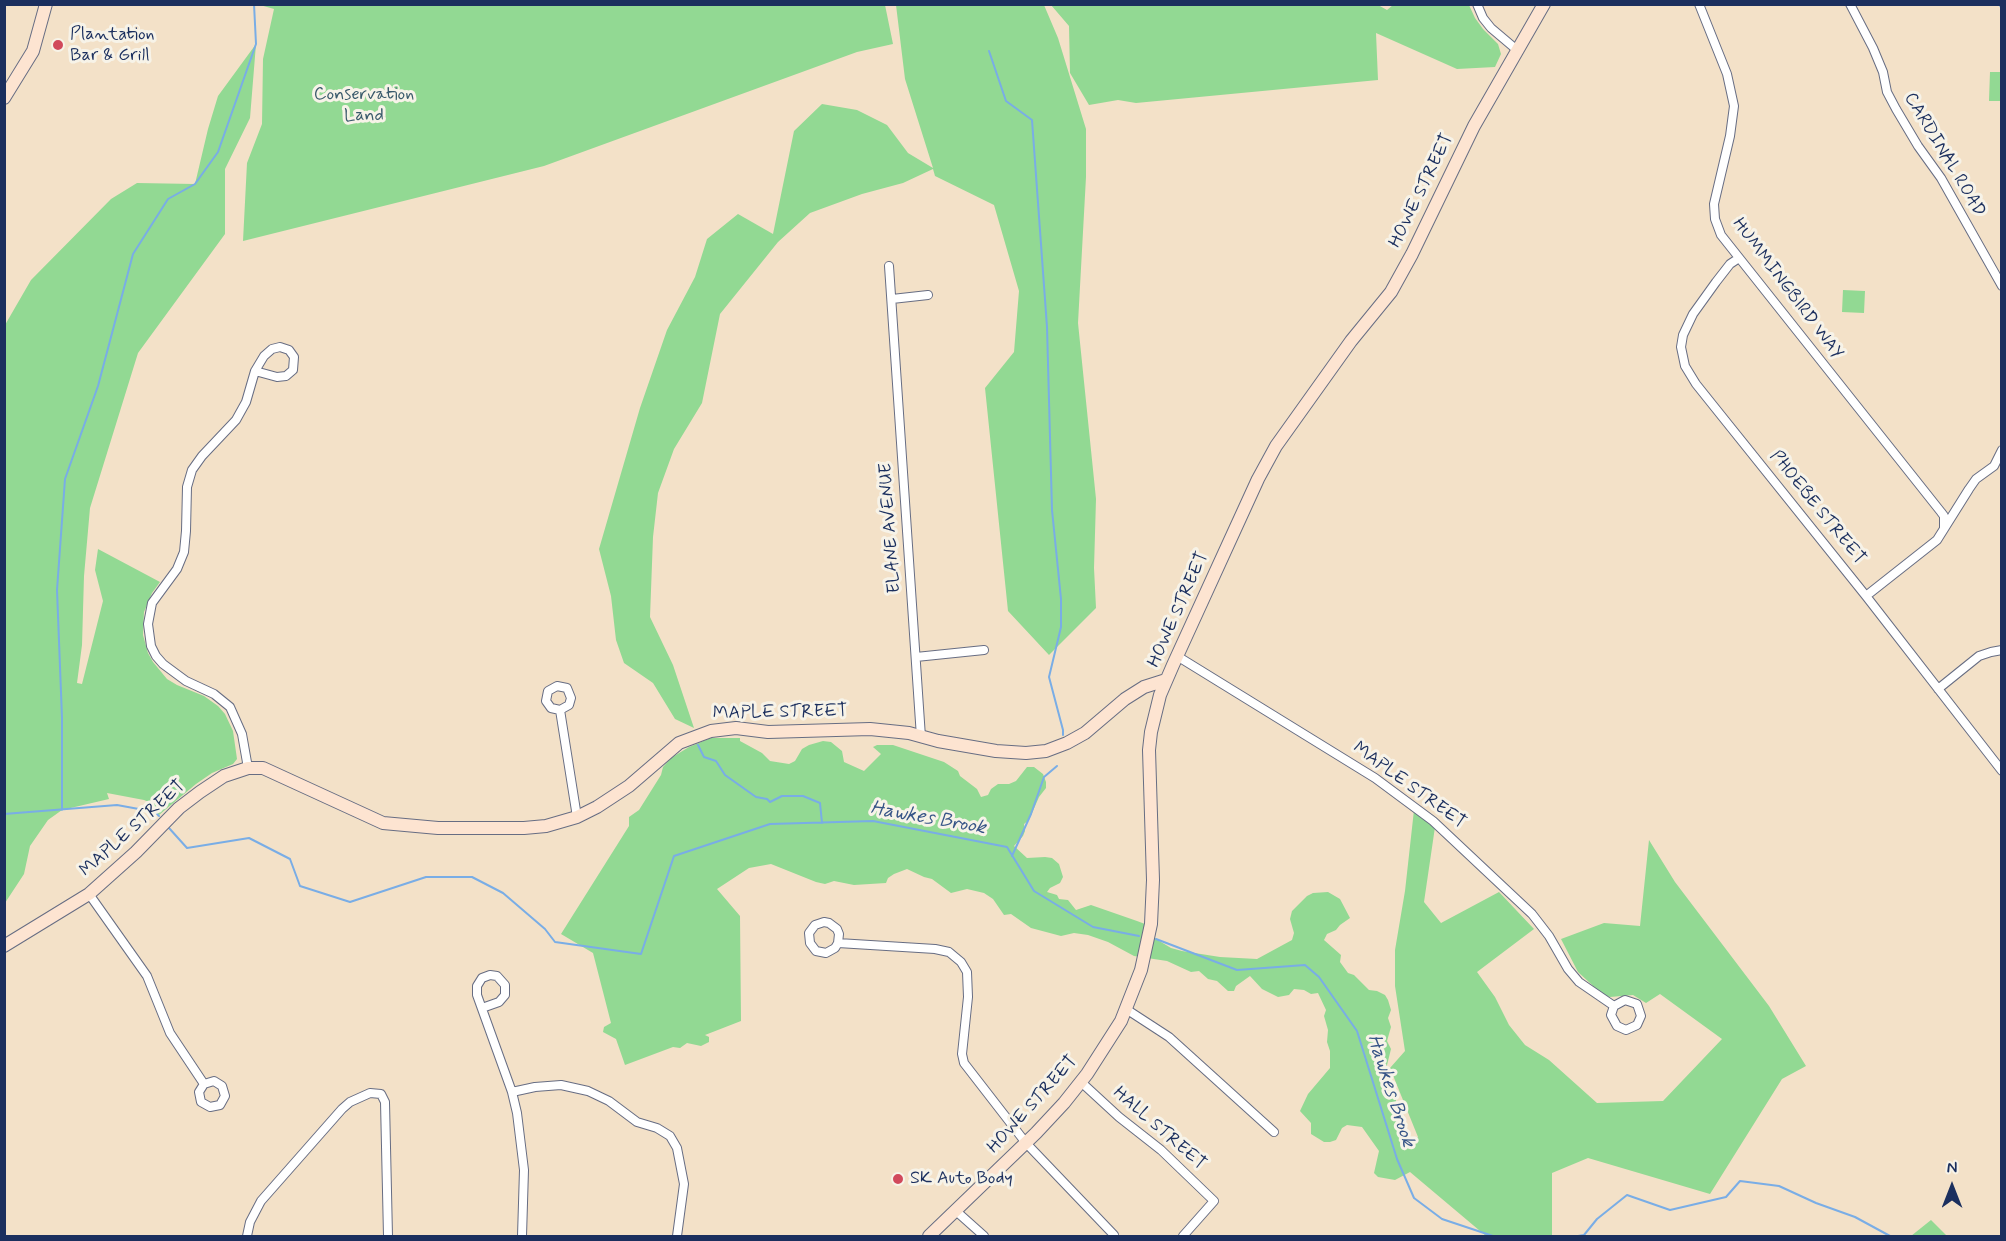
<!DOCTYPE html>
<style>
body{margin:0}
#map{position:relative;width:2006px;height:1241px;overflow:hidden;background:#f3e1c8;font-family:Mynerve,sans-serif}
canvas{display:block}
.frame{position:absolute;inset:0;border:6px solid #1b2f5e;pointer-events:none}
.north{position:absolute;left:1922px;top:1157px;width:60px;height:60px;-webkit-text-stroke:4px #f7f3e8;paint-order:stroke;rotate:0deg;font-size:16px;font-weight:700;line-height:24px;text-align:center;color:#1b2f5e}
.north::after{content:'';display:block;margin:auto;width:21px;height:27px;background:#1b2f5e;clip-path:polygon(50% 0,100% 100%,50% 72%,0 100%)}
</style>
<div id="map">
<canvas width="2006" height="1241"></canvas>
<div class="frame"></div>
<div class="north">N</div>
</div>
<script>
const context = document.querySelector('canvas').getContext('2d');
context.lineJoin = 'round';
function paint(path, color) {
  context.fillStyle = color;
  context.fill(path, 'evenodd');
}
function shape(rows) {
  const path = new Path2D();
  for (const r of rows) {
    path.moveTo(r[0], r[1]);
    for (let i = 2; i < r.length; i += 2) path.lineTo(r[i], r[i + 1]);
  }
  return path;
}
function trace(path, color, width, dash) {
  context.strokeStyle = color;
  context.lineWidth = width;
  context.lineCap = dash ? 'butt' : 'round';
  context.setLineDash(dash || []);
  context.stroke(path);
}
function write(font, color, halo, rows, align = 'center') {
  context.font = font + ' Mynerve,sans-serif';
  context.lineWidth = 6;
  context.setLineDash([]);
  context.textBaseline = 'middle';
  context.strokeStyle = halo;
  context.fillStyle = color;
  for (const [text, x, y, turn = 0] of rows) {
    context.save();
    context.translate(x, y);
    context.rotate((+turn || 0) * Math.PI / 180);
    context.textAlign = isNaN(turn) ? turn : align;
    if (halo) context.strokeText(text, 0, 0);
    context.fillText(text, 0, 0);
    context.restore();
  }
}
paint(shape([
 [260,5,885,5,893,44,857,52,544,166,243,241,247,163,262,124,263,59,274,9],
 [896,5,1044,5,1058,38,1086,129,1086,177,1078,323,1096,499,1094,568,1096,608,1049,655,1008,611,985,388,1014,352,1019,291,994,205,935,176,933,169,903,183,862,194,810,213,778,242,720,314,702,403,674,449,658,493,653,537,650,617,673,665,694,728,675,719,653,683,624,663,616,640,611,596,599,549,640,408,667,330,695,277,707,239,738,214,773,234,794,131,822,104,857,110,887,125,908,153,933,168,905,79],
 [1378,5,1387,10,1393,5,1469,5,1475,18,1483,29,1498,44,1501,54,1495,67,1457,69,1376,33,1378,80,1136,103,1118,100,1089,105,1070,73,1069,26,1051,5],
 [256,44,250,118,225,169,225,234,138,353,90,508,84,576,82,645,77,683,82,684,103,601,95,570,98,549,160,582,152,593,144,612,143,635,148,653,153,662,167,679,177,685,204,696,218,706,225,714,233,731,237,759,233,764,212,773,196,784,159,815,151,803,144,800,107,793,109,799,62,810,48,820,30,846,24,874,5,903,5,325,31,280,111,199,137,183,195,184,208,129,218,96],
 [1990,72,2001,72,2001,101,1989,101],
 [1843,290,1865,291,1864,313,1842,312],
 [711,738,740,738,740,741,762,753,770,761,789,764,795,761,802,749,809,745,823,741,831,742,842,751,844,762,864,771,881,754,873,747,877,745,893,745,944,762,958,771,960,776,977,789,981,797,988,795,991,789,998,784,1009,784,1016,781,1027,767,1034,767,1043,774,1046,782,1046,788,1039,797,1029,820,1024,824,1025,831,1023,836,1014,846,1027,858,1045,857,1052,858,1059,864,1063,877,1060,883,1050,888,1047,892,1057,895,1059,899,1068,900,1076,910,1091,905,1137,921,1145,924,1156,939,1171,948,1182,951,1220,957,1257,959,1292,940,1294,933,1290,919,1292,911,1307,896,1313,893,1328,892,1340,899,1350,918,1340,925,1336,930,1327,934,1324,940,1341,955,1340,962,1348,973,1354,975,1369,990,1377,991,1385,995,1388,1000,1391,1010,1388,1018,1391,1027,1387,1041,1391,1049,1386,1069,1386,1085,1396,1099,1396,1115,1401,1120,1400,1140,1409,1147,1418,1137,1390,1068,1405,1051,1395,986,1395,950,1405,891,1414,810,1435,827,1424,902,1441,923,1499,892,1534,929,1477,972,1495,997,1509,1025,1525,1045,1549,1060,1597,1103,1663,1101,1722,1039,1660,994,1646,1003,1633,995,1610,997,1603,995,1578,972,1561,939,1604,923,1640,926,1649,840,1675,882,1769,1006,1806,1066,1782,1079,1710,1194,1588,1158,1552,1173,1552,1236,1486,1236,1410,1172,1395,1180,1378,1177,1374,1173,1379,1151,1362,1127,1347,1125,1342,1128,1336,1140,1330,1142,1324,1142,1311,1134,1311,1123,1300,1111,1308,1094,1330,1068,1330,1051,1327,1042,1328,1030,1324,1016,1326,1010,1318,993,1311,994,1304,990,1294,989,1289,995,1278,997,1262,989,1250,976,1236,986,1234,991,1228,991,1217,981,1208,979,1199,971,1191,972,1167,961,1134,956,1108,942,1088,935,1074,933,1061,936,1031,928,1011,914,1004,915,993,899,984,893,967,889,951,893,932,879,924,877,907,869,894,874,888,878,886,883,854,885,834,881,825,884,816,882,771,864,749,868,717,889,740,916,741,1021,705,1035,709,1037,709,1042,701,1046,687,1043,680,1048,673,1047,625,1065,616,1039,603,1032,604,1027,611,1023,593,953,561,934,629,826,629,817,639,810,661,775,663,767,671,758,689,747],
 [1931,1220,1947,1236,1911,1236]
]), '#92d993');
trace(shape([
 [1999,4,2002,9],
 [989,51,1006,101,1032,120,1047,327,1052,510,1061,599,1061,627,1049,677,1063,730,1063,735],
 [698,745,704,757,716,761,725,775,756,797,767,799,770,802,782,796,803,796,820,803,822,823],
 [62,810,62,718,57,590,65,479,98,386,133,254,168,199,195,184,218,152,256,44,254,4],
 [4,814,117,805,155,812,159,816],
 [169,828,187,848,249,838,290,859,300,886,350,902,426,877,472,877,503,893,545,929,555,942,641,954,674,856,770,824,873,821,1007,847,1034,891,1093,927,1139,936],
 [1012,856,1031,814,1044,777,1057,766],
 [1156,939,1237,970,1305,965,1319,977,1357,1031,1397,1159,1414,1198,1442,1219,1493,1236],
 [1578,1236,1584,1235,1597,1219,1627,1195,1670,1210,1726,1197,1740,1181,1779,1186,1816,1203,1855,1217,1890,1236]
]), '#79ade6', 2);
const street = shape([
 [1477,4,1483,18,1491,28,1517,50],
 [1699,4,1727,74,1734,106,1730,136,1714,204,1715,219,1721,235,1941,512,1944,516,1944,527],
 [1850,4,1873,48,1883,72,1887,92,1896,109,1918,146,1941,178,2002,286],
 [1739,258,1730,264,1716,282,1693,314,1683,335,1681,347,1685,366,1696,384,1712,404,1866,596,2002,771],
 [889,266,921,737],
 [892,299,928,295],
 [1866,596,1937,540,1969,489,1976,479,1994,466,2002,450],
 [1177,656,1375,778,1433,821,1532,914,1549,936,1568,969,1579,982,1614,1006,1625,1000,1637,1004,1641,1016,1637,1025,1626,1030,1617,1026,1611,1015,1614,1006],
 [916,657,984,650],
 [1938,689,1979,656,1991,652,2002,650],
 [560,710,551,708,546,701,548,691,557,686,567,688,571,698,569,705,560,710,577,817],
 [248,768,242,734,230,707,214,694,186,681,163,664,156,656,151,646,148,624,152,603,177,569,184,552,186,531,187,487,192,470,202,456,236,420,246,402,255,371,264,356,272,349,280,347,289,350,294,357,293,370,286,376,277,377,255,371],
 [89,894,147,976,170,1033,204,1084,199,1092,201,1102,210,1107,220,1105,225,1096,222,1086,214,1081,204,1084],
 [838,943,835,948,826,953,816,951,810,943,809,933,815,925,824,922,829,923,837,929,839,934,838,943,935,949,949,952,961,962,967,972,968,997,962,1054,964,1063,1026,1143,1114,1235],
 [482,1008,499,1002,505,995,505,985,497,976,490,975,482,978,477,986,477,995,512,1092,517,1113,524,1170,522,1236],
 [1126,1009,1169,1037,1274,1132],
 [1081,1082,1119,1117,1161,1150,1214,1201,1183,1236],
 [512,1092,535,1087,561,1085,588,1091,609,1101,637,1122,657,1128,670,1136,677,1148,684,1184,677,1236],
 [956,1211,984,1236],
 [247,1236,250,1222,261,1201,342,1109,350,1102,370,1093,381,1094,385,1102,388,1236]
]);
const secondary = shape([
 [4,98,33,51,46,4],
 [4,946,89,894,136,852,179,808,200,792,224,776,248,768,263,768,383,823,438,828,524,828,546,826,577,817,597,807,629,786,679,743,711,731,736,728,768,732,870,729,909,733,938,741,996,751,1026,753,1046,751,1067,743,1085,733,1125,699,1144,687,1166,680],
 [929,1236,1036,1133,1064,1103,1087,1074,1121,1021,1141,970,1151,924,1153,880,1149,750,1151,732,1160,695,1173,665,1258,479,1276,446,1351,341,1391,292,1412,254,1474,126,1544,4]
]);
trace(street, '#676d83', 10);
trace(secondary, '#676d83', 14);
trace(street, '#fff', 8);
trace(secondary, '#fde4d1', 12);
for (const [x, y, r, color] of [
 [58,45,6,"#d1495b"],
 [898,1179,6,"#d1495b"]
]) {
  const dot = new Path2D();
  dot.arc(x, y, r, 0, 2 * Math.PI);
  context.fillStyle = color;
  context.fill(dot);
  trace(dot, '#f7f3e8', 2);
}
write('18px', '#1b2f5e', '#f7f3e8', [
 ["Plantation",70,35],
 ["Bar & Grill",70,56],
 ["SK Auto Body",910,1179]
], 'left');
write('18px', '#395a6b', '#f7f3e8', [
 ["Conservation",364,95],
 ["Land",364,116]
]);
write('18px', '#1b2f5e', '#f7f3e8', [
 ["CARDINAL ROAD",1944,155,59],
 ["HOWE STREET",1422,191,-64],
 ["HUMMINGBIRD WAY",1787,289,53],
 ["PHOEBE STREET",1817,508,51],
 ["ELANE AVENUE",891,528,-94],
 ["HOWE STREET",1179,610,-66],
 ["MAPLE STREET",780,713,-1],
 ["MAPLE STREET",1409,786,36],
 ["MAPLE STREET",133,829,-42],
 ["HOWE STREET",1033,1105,-48],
 ["HALL STREET",1159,1129,41]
]);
write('italic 20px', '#375587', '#f7f3e8', [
 ["Hawkes Brook",928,819,10],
 ["Hawkes Brook",1390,1091,72]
]);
</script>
